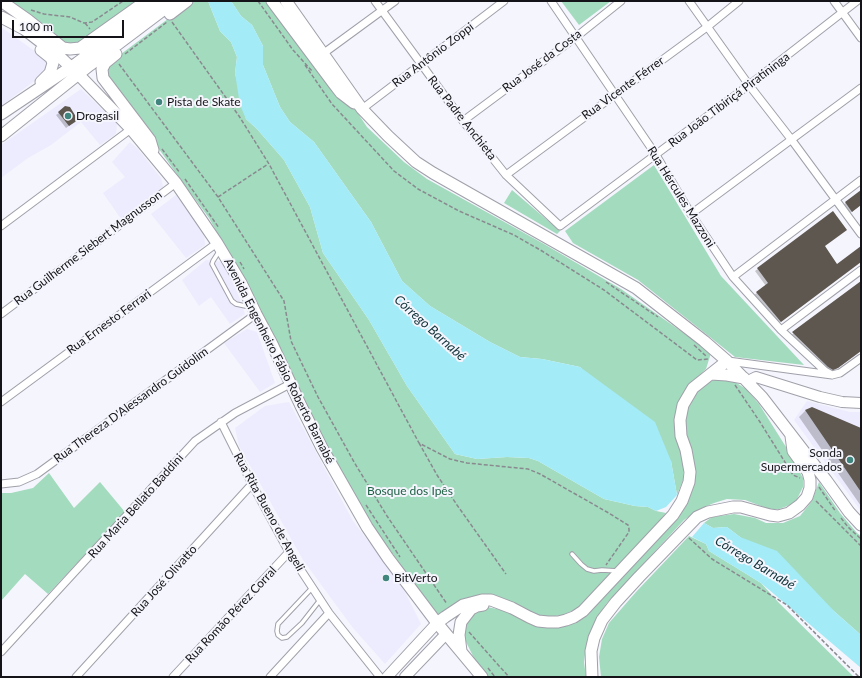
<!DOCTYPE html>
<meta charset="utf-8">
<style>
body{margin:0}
#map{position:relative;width:862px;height:678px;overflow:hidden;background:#f5f5fd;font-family:Lato,sans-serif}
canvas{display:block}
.frame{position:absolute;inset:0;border:2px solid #141418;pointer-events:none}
.scale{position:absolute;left:12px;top:20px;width:112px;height:18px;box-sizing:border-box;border:2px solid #141418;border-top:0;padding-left:5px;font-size:12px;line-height:14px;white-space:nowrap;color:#141418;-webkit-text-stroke:3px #f5f5fd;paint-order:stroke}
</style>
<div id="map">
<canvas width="862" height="678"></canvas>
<div class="frame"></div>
<div class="scale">100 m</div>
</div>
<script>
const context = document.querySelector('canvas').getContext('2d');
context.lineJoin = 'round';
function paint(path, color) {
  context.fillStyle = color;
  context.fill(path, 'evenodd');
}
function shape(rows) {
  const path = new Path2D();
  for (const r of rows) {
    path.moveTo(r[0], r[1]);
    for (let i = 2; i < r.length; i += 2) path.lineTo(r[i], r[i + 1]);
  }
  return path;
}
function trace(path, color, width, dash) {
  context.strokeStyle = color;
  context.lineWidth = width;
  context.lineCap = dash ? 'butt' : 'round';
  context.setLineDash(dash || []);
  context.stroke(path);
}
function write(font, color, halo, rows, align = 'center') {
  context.font = font + ' Lato,sans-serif';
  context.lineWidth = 4;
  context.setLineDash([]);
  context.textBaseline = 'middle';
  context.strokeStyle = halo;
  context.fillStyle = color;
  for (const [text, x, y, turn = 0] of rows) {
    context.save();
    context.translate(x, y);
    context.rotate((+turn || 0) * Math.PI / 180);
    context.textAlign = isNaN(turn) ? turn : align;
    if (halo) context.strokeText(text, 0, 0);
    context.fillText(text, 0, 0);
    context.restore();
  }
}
paint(shape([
 [1,27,47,60,45,73,1,106],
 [81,89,117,123,116,134,100,145,81,122,51,145,28,158,1,178,1,145],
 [130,142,138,149,161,178,163,187,121,219,103,193,125,177,112,162],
 [176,195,204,232,205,245,186,258,151,214],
 [206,260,222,262,236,288,245,314,230,324,211,297,199,306,182,280],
 [247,329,257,332,275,383,260,392,224,343],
 [807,401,850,412,861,412,861,511,794,420],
 [289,402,353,521,401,584,421,624,385,664,353,628,303,560,239,446,235,428,265,406]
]), '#ececfe');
paint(shape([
 [6,1,142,1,78,43,66,45],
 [192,1,208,1,220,31,231,42,237,57,235,73,246,119,257,129,284,160,310,207,323,253,369,320,407,386,455,454,477,459,507,457,529,458,538,461,604,499,635,506,648,507,656,511,666,513,635,549,578,608,563,615,548,617,535,614,516,604,504,600,437,616,378,533,324,446,259,309,209,218,186,187,109,79,108,68,109,63],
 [231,1,267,1,353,106,367,127,404,162,427,179,544,244,621,289,685,334,711,353,706,369,689,385,680,401,675,418,676,434,684,465,683,480,677,495,671,461,580,367,542,359,520,357,490,342,430,306,402,281,371,222,314,142,290,122,280,107,263,65,263,46,252,25,241,16],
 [561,1,611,1,579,25],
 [654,165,721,276,804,365,735,357,638,280,573,243,565,231],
 [512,190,560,231,557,234,504,203],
 [721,378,732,380,746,389,759,404,786,447,803,478,803,487,796,501,790,505,779,509,769,509,745,500,727,499,714,503,700,509,684,520,607,603,596,619,586,647,584,662,586,677,489,677,474,658,464,638,464,628,470,614,487,607,497,609,511,613,522,620,535,625,549,628,565,626,579,621,590,612,673,523,686,506,695,476,694,460,685,427,688,406,695,393,709,382],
 [49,473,74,508,100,482,125,512,48,594,25,574,1,601,1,493,11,493,33,488],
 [819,482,840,513,857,533,861,536,861,635,835,612,740,537,727,527,713,528,704,523,712,517,734,514,755,518,766,523,783,523,800,516,812,501],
 [689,536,706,544,709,551,761,583,779,603,854,677,601,677,599,657,602,639,609,623,636,592]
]), '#a3dbbe');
paint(shape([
 [208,1,231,1,241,16,252,25,263,46,263,65,280,107,290,122,314,142,371,222,402,281,430,306,490,342,520,357,542,359,580,367,655,422,671,461,677,495,666,507,656,511,648,507,635,506,604,499,538,461,529,458,507,457,477,459,455,454,407,386,369,320,323,253,310,207,284,160,257,129,246,119,240,105,235,73,237,57,231,42,220,31],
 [704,523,713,528,727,527,740,537,777,551,835,612,861,635,861,668,761,583,709,551,706,544,692,537]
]), '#a3ebf6');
paint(shape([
 [59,113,77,120,66,128,56,115],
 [861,191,861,205,849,214,843,205],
 [832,213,824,246,837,266,861,247,861,261,778,324,754,295,766,286,755,271],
 [861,282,861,351,834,371,830,372,790,336],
 [812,408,861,429,861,506,799,417,805,411]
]), '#0003');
paint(shape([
 [65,106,70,107,78,120,69,126,58,112],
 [861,190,861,205,852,212,845,202],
 [833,211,847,230,825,246,837,264,861,246,861,262,781,322,756,292,768,283,757,268],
 [861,281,861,351,838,368,833,370,828,367,792,332],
 [812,407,861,428,861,492,805,410]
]), '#5e5750');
const lane = shape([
 [220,250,213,261,212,264,232,301,236,304,250,307],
 [572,554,581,564,587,569,594,571,602,570,618,571],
 [312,588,278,624,277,631,278,635,282,638,287,637,302,623,320,600]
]);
const street = shape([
 [375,1,463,121,506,175,560,226,749,85,857,1],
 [551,1,656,155,691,214,733,277,781,330,825,371,832,375],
 [689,1,749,85,791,139,861,234],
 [834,1,861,38],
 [324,53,395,1],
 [362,109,504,1],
 [463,121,576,37,621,1],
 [506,175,707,27,739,1],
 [691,214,861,88],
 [1,226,131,129],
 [733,277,861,180],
 [1,314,176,183],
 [781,330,861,270],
 [728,361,832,375,840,373,861,358],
 [1,402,217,243],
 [221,422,252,484,289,552,329,613,380,677],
 [1,484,19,482,37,474,256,314],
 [1,652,195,441,235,413,290,384],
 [76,677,252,484],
 [173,677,289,552],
 [270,677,329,613]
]);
const secondary = shape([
 [750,384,752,379,756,377,820,397,842,402,861,403],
 [387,677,437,623],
 [405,677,446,634]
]);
const primary = shape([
 [1,1,28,20,63,48,70,49,80,48,146,1],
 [272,1,334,84,341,93,354,103],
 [286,1,362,109,388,136,416,162,433,173,636,288,704,341,727,361,762,397,826,480,849,512,861,525],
 [170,14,187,1],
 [1,17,24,29,59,56,79,75,131,129,176,183,217,243,241,283,256,314,272,344,301,406,322,448,367,527,388,558,437,623,482,677],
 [116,54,105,63,102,69,103,78,150,140,153,150],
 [41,82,50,73,53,63,51,58,41,50],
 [1,114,77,63,161,1],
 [1,136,90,65,175,1],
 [711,374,727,375,744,378],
 [437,623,445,617,463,605,482,600,491,600,512,608,529,617,538,621,548,622,558,622,566,620,574,617,583,611,673,515,682,501,689,482,690,472,686,450,681,436,680,420,683,405,693,388,727,361],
 [461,651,459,635,461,622,471,609,477,606,483,605],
 [592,677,591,651,594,638,602,620,616,602,639,577,697,517,708,512,733,507,741,507,770,515,778,516,789,513,800,505,807,497,810,488,810,480,808,472,793,451,791,436]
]);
trace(lane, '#a0a0aa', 5.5);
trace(street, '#a0a0aa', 9);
trace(secondary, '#a0a0aa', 12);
trace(primary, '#a0a0aa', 13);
trace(shape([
 [258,1,293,50,312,71],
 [31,10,44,14,70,17,84,23,92,22,98,18,123,1],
 [172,22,239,116,269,164,419,443,450,459,467,463,528,469,540,474,607,512,628,525,629,529,629,532,606,565],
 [85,23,90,29],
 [125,54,167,22],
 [119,64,218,197,284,301,291,341,318,397,354,462,387,516,447,604],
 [305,65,332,104,394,171,418,189,431,196,459,211,514,235,542,251,604,290,697,360,709,359],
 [162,149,180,173],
 [185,179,219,228],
 [218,197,268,164],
 [240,262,244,269],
 [606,282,658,317],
 [694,345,706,356],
 [735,385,760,422,793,475,800,478],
 [419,443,437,475,457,505,506,574],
 [819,487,836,512],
 [816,501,861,546],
 [366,505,400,557],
 [841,518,848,527,861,539],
 [689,538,712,559,787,605,859,677],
 [469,632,509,677],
 [488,668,495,677]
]), '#89898f', 1.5, [4, 2]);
trace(lane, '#fff', 3.5);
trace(street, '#fff', 7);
trace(secondary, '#fff', 10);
trace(primary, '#fff', 11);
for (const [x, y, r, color] of [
 [159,102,4,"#3f857d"],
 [68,116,4,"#3f857d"],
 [850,460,4,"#3f857d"],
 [386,578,4,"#3f857d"]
]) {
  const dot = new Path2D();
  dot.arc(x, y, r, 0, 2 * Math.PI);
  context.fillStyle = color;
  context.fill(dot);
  trace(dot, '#f5f5fd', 1.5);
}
write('12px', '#141418', '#f5f5fd', [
 ["Rua Antônio Zoppi",433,55,-37],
 ["Rua José da Costa",542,61,-37],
 ["Rua Vicente Férrer",623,88,-36],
 ["Rua João Tibiriçá Piratininga",729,100,-37],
 ["Rua Padre Anchieta",462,118,52],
 ["Rua Hércules Mazzoni",681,197,58],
 ["Rua Guilherme Siebert Magnusson",88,248,-37],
 ["Rua Ernesto Ferrari",109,322,-36],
 ["Avenida Engenheiro Fábio Roberto Barnabé",279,361,63],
 ["Rua Thereza D'Alessandro Guidolim",131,405,-36],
 ["Rua Maria Bellato Baddini",136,506,-48],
 ["Rua Rita Bueno de Angeli",269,512,61],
 ["Rua José Olivatto",164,581,-48],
 ["Rua Romão Pérez Corral",231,615,-47]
]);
write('12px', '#141418', '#f5f5fd', [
 ["Pista de Skate",167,102],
 ["Drogasil",76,116],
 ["Sonda",842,453,"right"],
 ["Supermercados",842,467,"right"],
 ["BitVerto",394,578]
], 'left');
write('12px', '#1f6245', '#f5f5fd', [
 ["Bosque dos Ipês",410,491]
]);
write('italic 13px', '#0f3338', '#f5f5fd', [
 ["Córrego Barnabé",430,328,42],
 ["Córrego Barnabé",755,563,31]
]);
</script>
